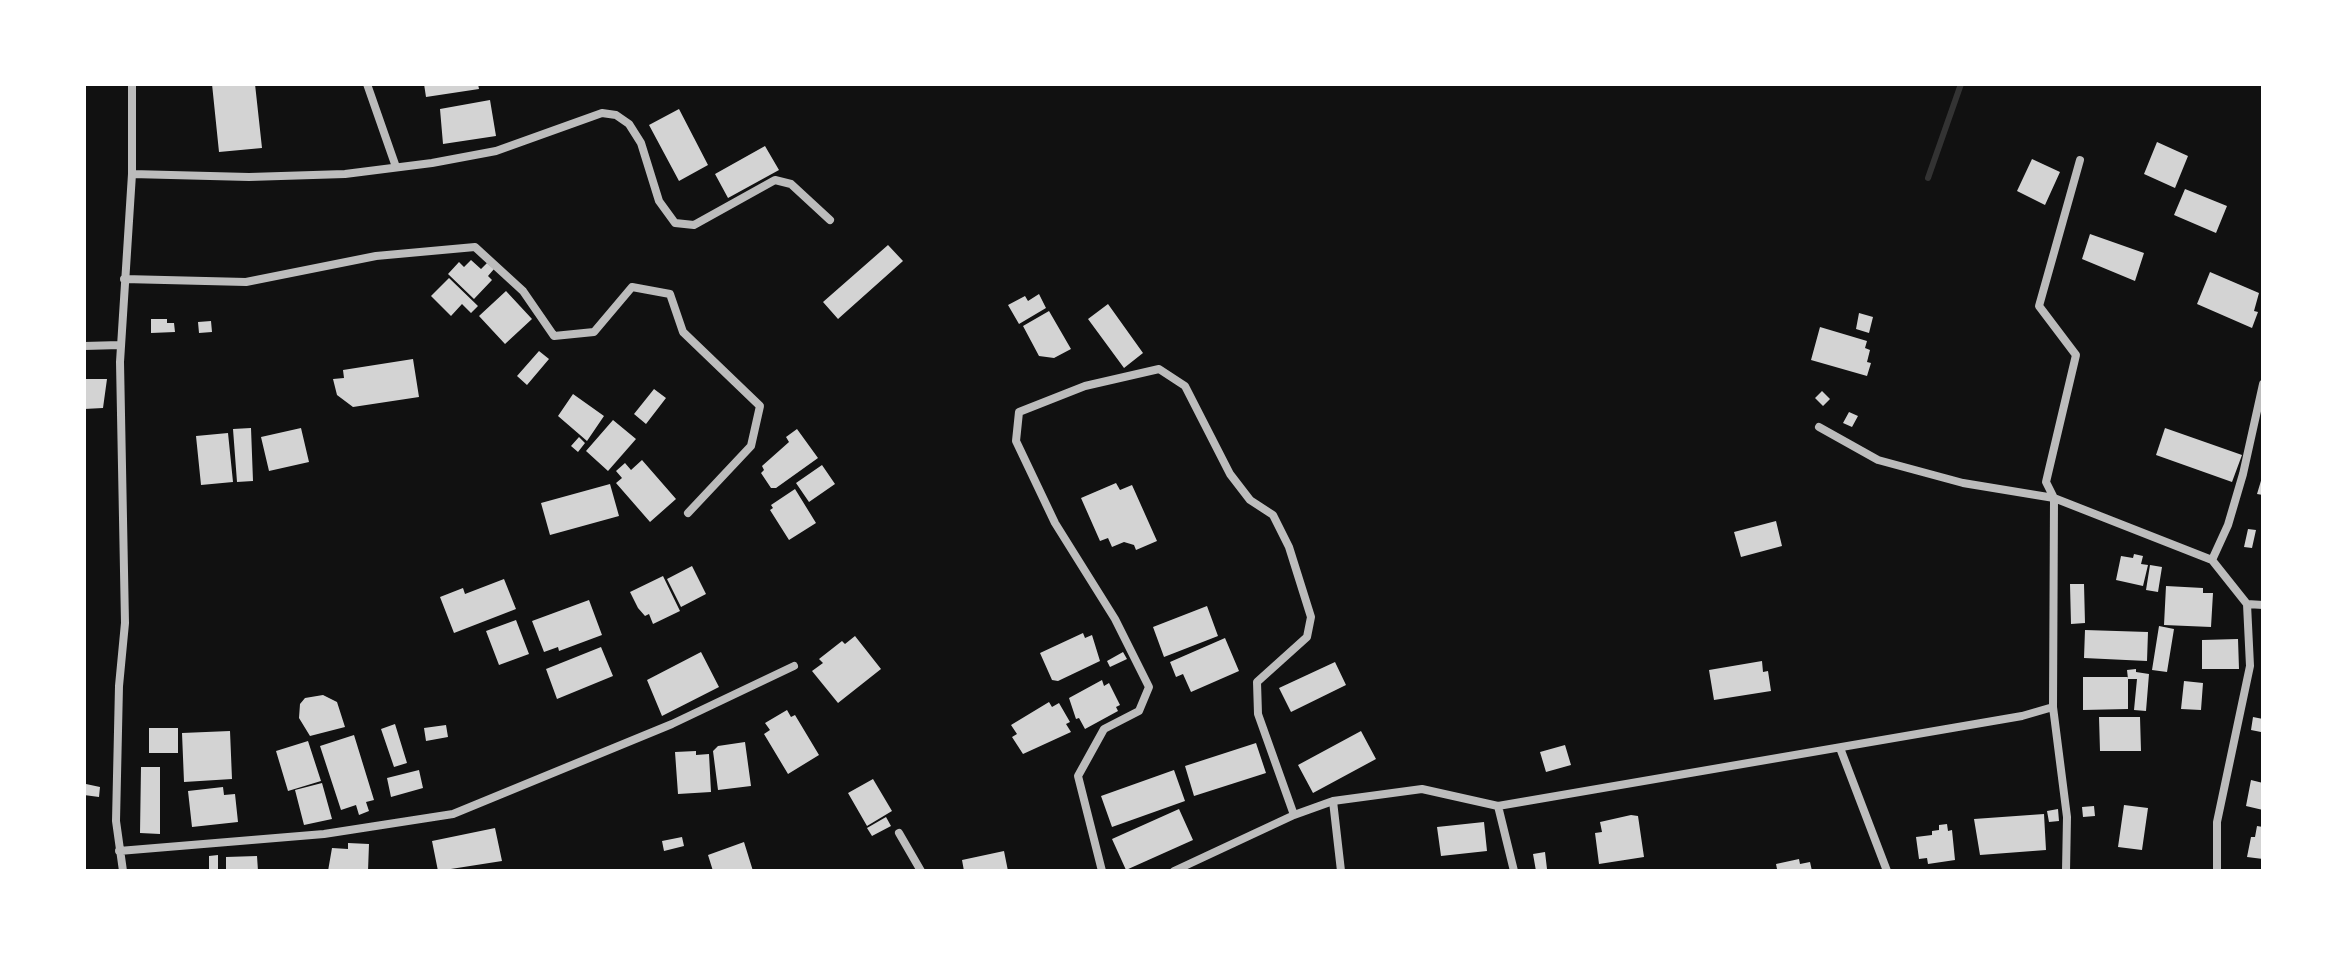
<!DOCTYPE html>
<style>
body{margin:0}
#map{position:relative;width:2347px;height:955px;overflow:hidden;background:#111;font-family:"Fira Sans Condensed",sans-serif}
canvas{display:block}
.frame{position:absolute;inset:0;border:86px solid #fff;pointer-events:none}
</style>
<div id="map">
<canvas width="2347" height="955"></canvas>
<div class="frame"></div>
</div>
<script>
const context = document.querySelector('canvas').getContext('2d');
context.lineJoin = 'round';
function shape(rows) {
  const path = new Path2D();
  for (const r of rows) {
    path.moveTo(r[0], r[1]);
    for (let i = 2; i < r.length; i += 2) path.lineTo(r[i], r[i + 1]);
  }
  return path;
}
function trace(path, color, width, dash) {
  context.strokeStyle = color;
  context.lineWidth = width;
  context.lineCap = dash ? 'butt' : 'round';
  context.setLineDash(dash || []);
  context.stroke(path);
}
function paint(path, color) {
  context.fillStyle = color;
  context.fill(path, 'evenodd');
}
trace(shape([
 [1928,178,1961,84]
]), '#333', 6);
paint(shape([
 [212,84,255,84,262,148,219,152],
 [424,84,478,84,479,89,426,97],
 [490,100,496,136,443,144,440,109],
 [679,109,708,165,679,181,649,125],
 [2157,142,2188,156,2175,188,2144,174],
 [765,146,779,170,728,198,715,174],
 [2032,159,2060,172,2045,205,2017,191],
 [2185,189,2227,206,2216,233,2174,215],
 [2090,234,2144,253,2135,281,2082,259],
 [888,245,903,261,838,319,823,302],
 [471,260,481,269,487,263,494,269,488,276,492,280,474,299,448,274,459,262,464,267],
 [2210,272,2259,293,2254,311,2258,312,2252,328,2197,304],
 [449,278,478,306,471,313,462,304,451,316,431,296],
 [506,291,532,319,505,344,479,316],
 [1039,294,1046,308,1019,324,1008,305,1025,296,1028,301],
 [1108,304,1143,353,1124,368,1088,319],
 [1049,311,1071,349,1054,358,1039,356,1023,326],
 [1859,313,1873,317,1869,333,1856,329],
 [151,319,167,319,167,323,174,323,175,332,151,333],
 [211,321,212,332,199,333,198,322],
 [1820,327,1867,341,1865,348,1870,350,1867,362,1871,363,1867,376,1811,360],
 [539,351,549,359,527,385,517,376],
 [413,359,419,397,353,407,337,395,333,379,344,378,343,370],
 [84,379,107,379,103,408,84,409],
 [654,389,666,398,646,424,634,414],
 [1822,391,1830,399,1823,406,1815,398],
 [573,394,604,416,587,441,558,416],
 [1849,412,1858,416,1852,427,1843,423],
 [613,420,636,439,608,471,586,451],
 [251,428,253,481,237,482,233,429],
 [301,428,309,462,269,471,261,437],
 [2165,428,2242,455,2232,482,2156,455],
 [797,429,818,458,776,488,771,488,761,473,764,470,762,466,789,442,786,437],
 [228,433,233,482,201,485,196,436],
 [579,437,585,443,578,452,571,446],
 [642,460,676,499,650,522,616,483,622,478,616,471,625,463,631,470],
 [822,465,835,484,809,502,796,483],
 [2263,474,2263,495,2257,494],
 [1116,483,1120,490,1132,485,1157,541,1136,550,1134,545,1124,542,1112,547,1108,538,1100,541,1081,498],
 [610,484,619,516,550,535,541,503],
 [795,489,816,523,789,540,770,510,773,508,771,505],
 [1776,521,1782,546,1741,557,1734,532],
 [2248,529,2256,530,2252,548,2244,547],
 [2134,554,2143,556,2141,564,2148,565,2143,586,2116,580,2121,556,2133,558],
 [2150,565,2162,567,2158,592,2146,590],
 [692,566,706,594,681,607,667,579],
 [663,576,680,611,653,624,649,614,645,616,638,608,630,592],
 [504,579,516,609,454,633,440,597,463,588,465,594],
 [2070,584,2084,584,2085,623,2071,624],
 [2166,586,2203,588,2203,593,2213,593,2211,627,2164,625],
 [589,600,602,635,559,651,558,647,544,652,532,621],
 [1207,606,1218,636,1164,657,1153,627],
 [516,620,529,654,499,665,486,631],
 [2159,626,2174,629,2167,672,2152,670],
 [2085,630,2148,632,2147,661,2084,658],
 [1083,633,1085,638,1092,635,1100,661,1058,681,1052,680,1040,653],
 [855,636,881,669,838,703,812,671,823,663,819,659,842,641,845,644],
 [1225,638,1239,671,1191,692,1183,674,1176,677,1170,662],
 [2238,639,2239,669,2202,669,2202,640],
 [601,647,613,676,557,699,546,669],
 [701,652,719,687,662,716,647,680],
 [1123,652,1127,659,1110,667,1107,661],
 [1762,661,1763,672,1768,671,1771,691,1714,700,1709,670],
 [1335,662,1346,685,1291,712,1279,688],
 [2136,669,2136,672,2149,674,2146,711,2134,710,2137,679,2128,679,2127,670],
 [2083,677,2128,677,2128,709,2083,710],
 [1102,680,1104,686,1109,683,1120,705,1116,707,1118,711,1085,729,1079,718,1076,719,1069,698],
 [2184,681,2203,683,2201,710,2181,709],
 [323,695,337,702,345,727,310,736,299,718,300,704,305,698],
 [1049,702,1052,707,1059,703,1070,722,1066,724,1071,732,1023,754,1012,737,1017,734,1011,725],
 [787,710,791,717,795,715,819,755,788,774,764,734,770,730,765,723],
 [2099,717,2140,717,2141,751,2100,751],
 [2253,717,2263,719,2261,732,2251,730],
 [395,724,407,763,394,767,381,729],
 [446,725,448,737,426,741,424,728],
 [149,728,178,728,178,753,149,753],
 [230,731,232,779,184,782,182,733],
 [1361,731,1376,759,1313,793,1298,765],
 [354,735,374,800,366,802,369,811,359,815,356,805,341,810,320,746],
 [308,741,321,781,288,791,276,751],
 [745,742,751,786,718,790,713,751,718,746],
 [1256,743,1266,773,1194,796,1185,766],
 [1565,745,1571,765,1546,772,1540,752],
 [696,751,696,755,709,754,711,792,678,794,675,752],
 [141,767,160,767,160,834,140,833],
 [419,770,423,788,391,797,387,778],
 [1174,770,1185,801,1112,827,1101,796],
 [873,779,892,811,867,826,848,793],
 [2251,780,2263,783,2263,810,2246,806],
 [322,783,332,819,304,825,295,790],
 [86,784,100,787,99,797,84,795],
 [223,787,224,795,235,794,238,822,192,827,188,791],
 [2124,805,2148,808,2142,850,2118,847],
 [2094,806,2095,816,2083,817,2082,807],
 [1179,809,1193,840,1126,870,1112,839],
 [2058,809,2059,821,2049,822,2047,811],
 [2044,814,2046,850,1980,855,1974,819],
 [1631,815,1638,816,1644,857,1599,864,1595,833,1602,832,1600,822],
 [886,817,891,826,872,836,867,828],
 [1484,822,1487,851,1441,856,1437,827],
 [1947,824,1948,831,1952,830,1955,860,1928,864,1927,858,1919,859,1916,837,1932,835,1932,831,1939,830,1939,825],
 [2257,826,2263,827,2263,859,2247,857,2251,837,2255,837],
 [495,828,502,861,438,871,432,841],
 [682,837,684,846,664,851,662,841],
 [744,842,753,871,713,871,708,855],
 [348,843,369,844,368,871,328,871,332,848,348,849],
 [1004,851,1008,871,964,871,962,860],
 [1545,852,1547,869,1536,871,1533,854],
 [218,855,218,871,209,871,209,856],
 [257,856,258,871,226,871,226,857],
 [1799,859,1800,864,1810,862,1812,871,1771,871,1777,869,1776,864]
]), '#d3d3d3');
trace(shape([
 [367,84,396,167],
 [132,174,249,177,345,174,432,163,496,151,602,113,616,115,629,124,641,143,659,201,675,223,694,225,775,180,791,184,830,220],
 [124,279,246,282,376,256,475,247,523,291,554,336,594,332,632,287,670,294,683,332,760,406,751,446,688,513],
 [84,346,120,345],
 [1819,427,1878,460,1963,483,2054,498,2046,482,2076,355,2039,306,2080,160],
 [2212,560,2247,604,2250,666,2217,822,2217,871],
 [2247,604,2263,605],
 [1840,748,1887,871],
 [1333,801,1341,871],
 [1498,806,1514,871],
 [899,833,921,871],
 [119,851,324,834,453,814,672,724,794,666],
 [123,871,116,821,119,686,125,623,120,362,132,174,132,84],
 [1102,871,1078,776,1104,729,1139,711,1149,687,1115,619,1055,523,1016,441,1019,412,1085,386,1159,369,1185,386,1230,474,1250,500,1273,515,1289,547,1311,617,1307,637,1257,682,1258,714,1294,815],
 [1174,871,1294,815,1333,801,1422,789,1498,806,2022,716,2053,707],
 [2066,871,2067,817,2053,707,2054,498,2212,560,2228,525,2243,474,2263,384]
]), '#bcbcbc', 8);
</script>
